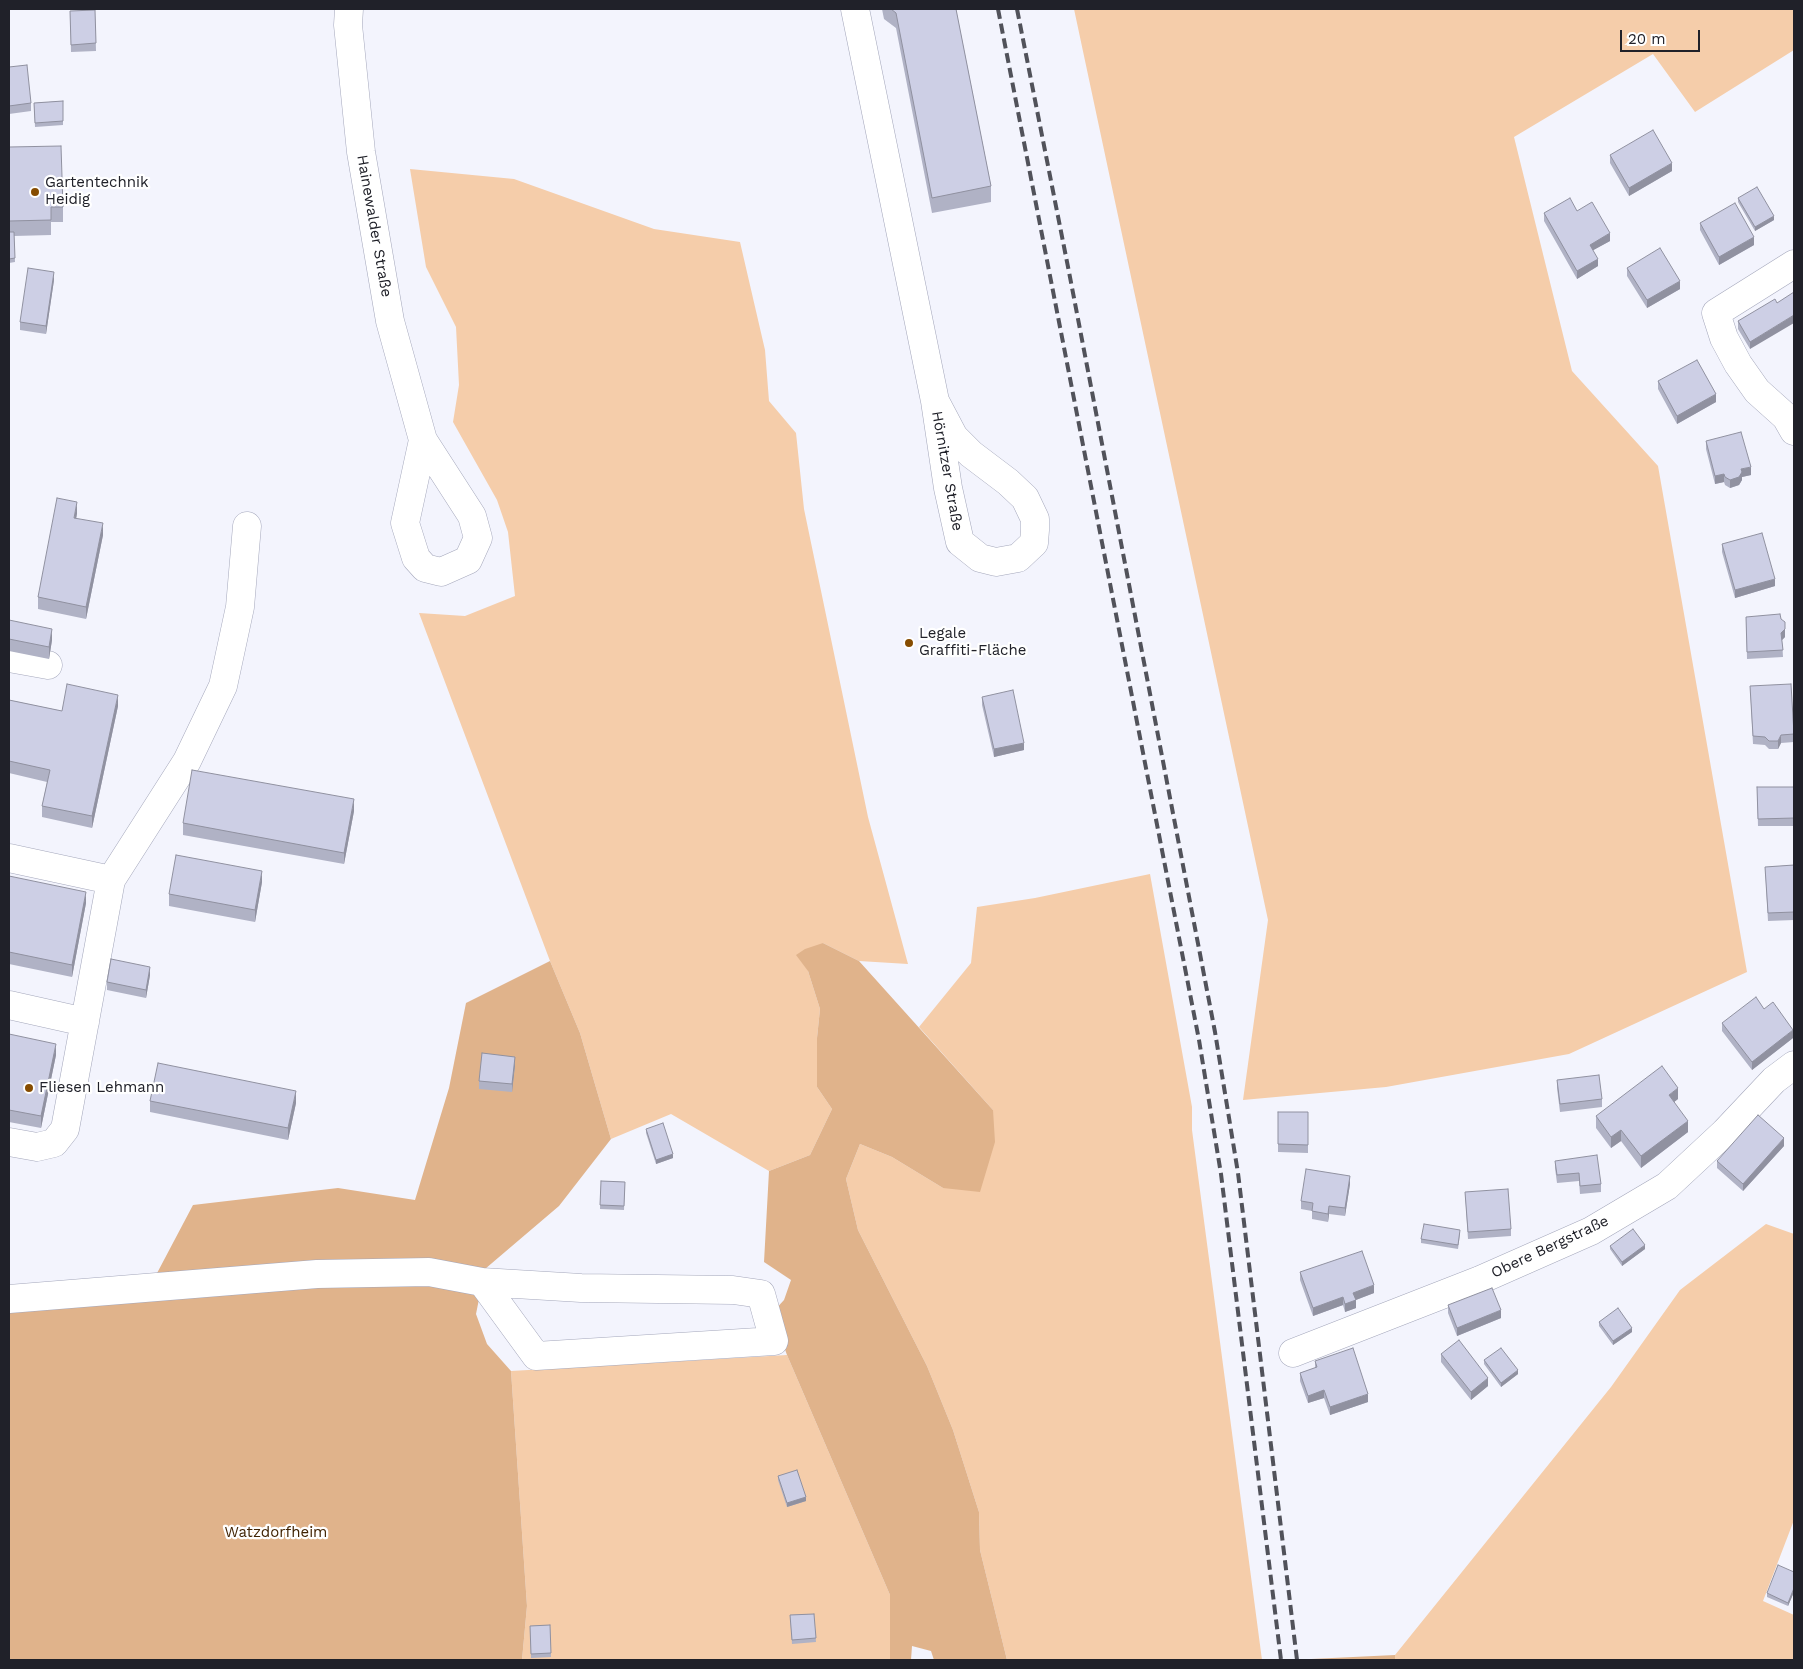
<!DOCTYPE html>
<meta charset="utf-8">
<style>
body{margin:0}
#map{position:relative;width:1803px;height:1669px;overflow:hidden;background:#f3f4fd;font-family:"Work Sans",sans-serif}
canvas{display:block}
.frame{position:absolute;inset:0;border:10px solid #202129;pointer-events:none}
.scale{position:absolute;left:1620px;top:30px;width:80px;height:22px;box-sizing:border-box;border:2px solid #202129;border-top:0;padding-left:6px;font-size:15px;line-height:18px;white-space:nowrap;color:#202129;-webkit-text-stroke:4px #fff;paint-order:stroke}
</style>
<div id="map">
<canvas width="1803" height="1669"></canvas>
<div class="frame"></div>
<div class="scale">20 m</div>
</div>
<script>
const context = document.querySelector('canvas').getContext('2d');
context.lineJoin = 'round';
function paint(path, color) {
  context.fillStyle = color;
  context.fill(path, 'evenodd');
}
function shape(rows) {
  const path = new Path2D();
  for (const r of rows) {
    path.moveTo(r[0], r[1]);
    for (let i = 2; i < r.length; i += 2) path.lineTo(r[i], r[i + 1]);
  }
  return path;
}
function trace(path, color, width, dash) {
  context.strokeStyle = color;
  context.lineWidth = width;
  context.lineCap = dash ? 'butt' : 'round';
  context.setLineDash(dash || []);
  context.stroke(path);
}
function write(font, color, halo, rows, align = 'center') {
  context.font = font + ' "Work Sans",sans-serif';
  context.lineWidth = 4.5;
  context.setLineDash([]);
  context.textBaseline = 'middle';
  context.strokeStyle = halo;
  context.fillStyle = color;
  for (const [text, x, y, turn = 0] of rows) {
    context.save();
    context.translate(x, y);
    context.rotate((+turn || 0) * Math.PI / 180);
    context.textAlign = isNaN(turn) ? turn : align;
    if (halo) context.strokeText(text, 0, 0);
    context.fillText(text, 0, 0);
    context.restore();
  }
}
paint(shape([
 [1074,9,1794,9,1794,50,1695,112,1653,54,1514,137,1572,371,1658,466,1747,972,1569,1054,1386,1087,1243,1100,1268,920],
 [410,169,514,179,654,229,740,242,765,350,769,401,796,433,804,509,868,817,908,964,859,961,823,943,808,971,820,1009,817,1038,817,1087,832,1109,810,1155,769,1171,671,1114,611,1139,580,1033,550,961,419,613,465,616,515,596,508,532,497,500,453,422,459,385,456,327,426,267],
 [1150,874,1192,1107,1192,1130,1262,1660,1007,1660,980,1550,979,1512,953,1430,927,1366,858,1230,846,1179,860,1144,892,1157,943,1188,993,1110,919,1027,971,963,977,907,1035,898],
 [1766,1224,1794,1234,1794,1520,1763,1601,1794,1615,1794,1660,1395,1660,1395,1655,1611,1387,1680,1290],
 [787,1355,890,1595,890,1660,522,1660,527,1606,511,1371]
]), '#f5cdaa');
paint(shape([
 [823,943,859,961,993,1110,995,1142,980,1192,943,1188,892,1157,860,1144,846,1179,858,1230,927,1366,953,1430,979,1512,980,1550,1007,1660,934,1660,931,1651,912,1646,911,1660,890,1660,890,1595,787,1355,772,1313,784,1300,791,1280,764,1262,769,1171,810,1155,832,1109,817,1087,817,1038,820,1009,808,971,796,955,805,949],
 [550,961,580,1033,611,1139,559,1206,485,1269,476,1314,487,1344,511,1371,527,1606,522,1660,9,1660,9,1304,146,1294,193,1205,338,1188,415,1200,449,1088,466,1003],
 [1395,1655,1395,1660,1311,1660,1311,1659]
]), '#e0b38b');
const minor = shape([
 [349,9,348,25,361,152,390,321,423,440,472,516,478,538,468,560,441,572,425,568,416,558,405,523,423,440],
 [855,9,935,401,948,488,960,542,980,558,996,562,1018,558,1034,543,1035,530,1035,519,1025,498,1008,482,971,454,954,437,935,401],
 [1794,264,1716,313,1724,338,1738,364,1757,391,1786,417,1794,431],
 [9,658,48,665],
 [9,858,111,880,65,1129,54,1143,37,1147,9,1142],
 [111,880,187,761,223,686,240,607,247,526],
 [9,1005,85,1022],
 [9,1299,317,1274,429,1272,482,1282,581,1288,733,1290,761,1294,774,1341,536,1356,482,1282],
 [1293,1353,1480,1280,1591,1231,1667,1186,1725,1132,1774,1080,1794,1065]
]);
trace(minor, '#a4a7bb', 29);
trace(minor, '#fff', 28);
trace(shape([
 [998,9,1199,1040,1221,1174,1281,1660],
 [1017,9,1069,272,1215,1032,1238,1173,1297,1660]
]), '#51525a', 4, [10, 5]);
paint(shape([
 [882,9,956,9,991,186,991,202,932,213,896,28,884,19],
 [95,10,96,51,71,52,70,11],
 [9,67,31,103,31,111,9,114],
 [63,101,63,125,35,127,34,103],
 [9,147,63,207,63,222,51,222,51,235,14,236,15,262,9,263],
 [1610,155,1672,171,1629,196,1610,163],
 [1738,198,1774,220,1755,231,1738,202],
 [1577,211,1610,241,1593,250,1598,266,1577,279,1544,221,1544,213],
 [1700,223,1754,245,1719,265,1700,230],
 [1627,268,1680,289,1647,308,1627,276],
 [54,280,46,334,20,330,20,322],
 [1777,303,1750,349,1738,329,1738,321],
 [1658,381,1716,402,1677,424,1658,389],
 [1706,441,1751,475,1742,477,1742,480,1739,485,1730,488,1725,485,1724,482,1715,484,1706,449],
 [77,514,76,518,103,535,86,619,38,609,38,597],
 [1722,544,1775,586,1735,598,1722,552],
 [1746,617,1781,619,1785,637,1782,640,1783,657,1747,659],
 [9,620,52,640,49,659,9,651],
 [1750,686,1794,734,1794,742,1781,743,1778,749,1769,749,1765,745,1753,744],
 [982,697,1024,750,994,757,982,705],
 [9,700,62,711,118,706,92,828,42,817,42,806,47,782,9,773],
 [1757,787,1794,787,1794,826,1758,826],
 [354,811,344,864,183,835,183,823],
 [1794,865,1794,920,1768,921,1765,867],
 [9,876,86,903,72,977,9,964],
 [262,882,255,922,169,906,169,894],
 [150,975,146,998,107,990,107,982],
 [1722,1023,1793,1038,1752,1070,1722,1031],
 [9,1034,56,1055,41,1128,9,1122],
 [515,1065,512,1092,479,1089,479,1081],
 [1557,1080,1602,1099,1602,1107,1560,1112,1557,1088],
 [1678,1099,1674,1102,1688,1132,1641,1168,1621,1141,1611,1148,1596,1128,1596,1116],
 [150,1101,296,1103,288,1140,150,1112],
 [1278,1112,1308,1112,1308,1153,1278,1152],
 [646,1129,673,1158,656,1164,646,1133],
 [1784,1146,1743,1191,1717,1168,1717,1161],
 [1555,1161,1601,1184,1601,1192,1580,1194,1579,1181,1557,1183,1555,1168],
 [601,1181,625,1182,624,1210,600,1209],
 [1350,1184,1345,1216,1329,1214,1328,1222,1312,1219,1312,1211,1301,1209,1301,1201],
 [1465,1192,1511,1229,1511,1236,1468,1239],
 [1460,1234,1458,1249,1421,1243,1421,1239],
 [1610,1246,1645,1249,1622,1266,1610,1249],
 [1300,1272,1374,1293,1356,1300,1356,1308,1345,1312,1343,1305,1313,1316,1300,1280],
 [1448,1305,1501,1318,1457,1336,1448,1313],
 [1599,1322,1632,1332,1613,1345,1599,1326],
 [1441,1354,1488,1386,1471,1400,1441,1362],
 [1484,1360,1518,1374,1501,1387,1484,1364],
 [1315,1361,1368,1402,1330,1415,1324,1398,1308,1403,1300,1381,1300,1373,1315,1368],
 [778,1476,806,1501,787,1507,778,1480],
 [1794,1572,1794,1592,1788,1606,1767,1597,1767,1593],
 [814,1614,816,1642,792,1644,790,1615],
 [550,1625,551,1657,531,1658,530,1626]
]), '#b0b2c5');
paint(shape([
 [1672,163,1672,171,1629,196,1629,188],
 [1774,216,1774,220,1755,231,1755,227],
 [1610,233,1610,241,1590,252,1590,245],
 [1754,237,1754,245,1719,265,1719,257],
 [1598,259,1598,266,1577,279,1577,271],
 [54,272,54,280,46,334,46,326],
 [1680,281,1680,289,1647,308,1647,300],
 [1794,315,1794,323,1750,349,1750,342],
 [1716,394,1716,402,1677,424,1677,416],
 [1751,467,1751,475,1742,477,1742,480,1739,485,1730,488,1730,480,1741,469],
 [1724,474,1724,482,1715,484,1715,476],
 [77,502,77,514,74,529,74,518],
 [103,523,103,535,86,619,86,607],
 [1775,579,1775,586,1735,598,1735,590],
 [52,629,52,640,49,659,49,647],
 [1785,629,1785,637,1781,641,1781,633],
 [118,695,118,706,92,828,92,816],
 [1781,735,1781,743,1778,749,1778,741],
 [1024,743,1024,750,994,757,994,749],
 [354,799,354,811,344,864,344,853],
 [262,871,262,882,255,922,255,910],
 [86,892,86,903,72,977,72,965],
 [150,967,150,975,146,998,146,990],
 [1793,1030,1793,1038,1752,1070,1752,1062],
 [56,1044,56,1055,41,1128,41,1116],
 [515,1057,515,1065,512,1092,512,1084],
 [1678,1088,1678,1099,1669,1106,1669,1095],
 [296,1091,296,1103,288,1140,288,1128],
 [1688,1121,1688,1132,1641,1168,1641,1156],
 [1621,1130,1621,1141,1611,1148,1611,1137],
 [1784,1138,1784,1146,1743,1191,1743,1184],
 [673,1154,673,1158,656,1164,656,1160],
 [1350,1176,1350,1184,1345,1216,1345,1208],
 [1329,1206,1329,1214,1328,1222,1328,1214],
 [1645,1245,1645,1249,1622,1266,1622,1262],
 [1374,1285,1374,1293,1353,1301,1353,1293],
 [1343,1297,1343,1305,1313,1316,1313,1308],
 [1356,1300,1356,1308,1345,1312,1345,1304],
 [1501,1310,1501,1318,1457,1336,1457,1328],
 [1632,1328,1632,1332,1613,1345,1613,1341],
 [1518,1370,1518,1374,1501,1387,1501,1383],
 [1488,1378,1488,1386,1471,1400,1471,1392],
 [1324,1390,1324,1398,1308,1403,1308,1396],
 [1368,1394,1368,1402,1330,1415,1330,1407],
 [806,1497,806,1501,787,1507,787,1503],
 [1794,1588,1794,1592,1788,1606,1788,1603]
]), '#9091a0');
const building = shape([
 [891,9,956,9,991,186,932,198,896,13,891,9],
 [95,10,96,43,71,45,70,11,95,10],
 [27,65,31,103,9,106,9,67,27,65],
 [63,101,63,121,35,123,34,103,63,101],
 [1653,130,1672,163,1629,188,1610,155,1653,130],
 [61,146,63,207,51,207,51,220,9,221,9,147,61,146],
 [1757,187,1774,216,1755,227,1738,198,1757,187],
 [1570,198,1577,211,1592,202,1610,233,1590,245,1598,259,1577,271,1544,213,1570,198],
 [1735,203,1754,237,1719,257,1700,223,1735,203],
 [9,232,14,232,15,258,9,259,9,232],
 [1660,248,1680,281,1647,300,1627,268,1660,248],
 [28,268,54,272,46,326,20,322,28,268],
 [1794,292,1794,315,1750,342,1738,321,1775,299,1777,303,1794,292],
 [1697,360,1716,394,1677,416,1658,381,1697,360],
 [1741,432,1751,467,1741,469,1742,472,1739,477,1730,480,1725,477,1724,474,1715,476,1706,441,1741,432],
 [57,498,77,502,74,518,103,523,86,607,38,597,57,498],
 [1762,533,1775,579,1735,590,1722,544,1762,533],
 [1780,614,1781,619,1785,622,1785,629,1781,633,1783,650,1747,652,1746,617,1780,614],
 [9,620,52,629,49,647,9,639,9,620],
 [67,684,118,695,92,816,42,806,50,770,9,761,9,700,62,711,67,684],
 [1791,684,1794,734,1781,735,1778,741,1769,741,1765,737,1753,736,1750,686,1791,684],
 [1013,690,1024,743,994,749,982,697,1013,690],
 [192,770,354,799,344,853,183,823,192,770],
 [1757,787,1794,787,1794,818,1758,819,1757,787],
 [176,855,262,871,255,910,169,894,176,855],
 [1794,865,1794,912,1768,913,1765,867,1794,865],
 [9,876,86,892,72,965,9,952,9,876],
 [111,959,150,967,146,990,107,982,111,959],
 [1756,997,1764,1009,1773,1002,1793,1030,1752,1062,1722,1023,1756,997],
 [9,1034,56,1044,41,1116,9,1110,9,1034],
 [482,1053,515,1057,512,1084,479,1081,482,1053],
 [158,1063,296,1091,288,1128,150,1101,158,1063],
 [1662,1066,1678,1088,1669,1095,1688,1121,1641,1156,1621,1130,1611,1137,1596,1116,1662,1066],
 [1599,1075,1602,1099,1560,1104,1557,1080,1599,1075],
 [1278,1112,1308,1112,1308,1145,1278,1144,1278,1112],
 [1758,1115,1784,1138,1743,1184,1717,1161,1758,1115],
 [663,1123,673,1154,656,1160,646,1129,663,1123],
 [1597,1155,1601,1184,1580,1186,1579,1173,1557,1175,1555,1161,1597,1155],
 [1306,1169,1350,1176,1345,1208,1329,1206,1328,1214,1312,1211,1313,1203,1301,1201,1306,1169],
 [601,1181,625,1182,624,1206,600,1205,601,1181],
 [1508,1189,1511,1229,1468,1232,1465,1192,1508,1189],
 [1424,1224,1460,1230,1458,1245,1421,1239,1424,1224],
 [1633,1229,1645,1245,1622,1262,1610,1246,1633,1229],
 [1362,1251,1374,1285,1353,1293,1356,1300,1345,1304,1343,1297,1313,1308,1300,1272,1362,1251],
 [1492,1288,1501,1310,1457,1328,1448,1305,1492,1288],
 [1618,1308,1632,1328,1613,1341,1599,1322,1618,1308],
 [1459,1340,1488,1378,1471,1392,1441,1354,1459,1340],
 [1353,1348,1368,1394,1330,1407,1324,1390,1308,1396,1300,1373,1317,1367,1315,1361,1353,1348],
 [1501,1348,1518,1370,1501,1383,1484,1360,1501,1348],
 [797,1470,806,1497,787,1503,778,1476,797,1470],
 [1778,1565,1794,1572,1794,1588,1788,1603,1767,1593,1778,1565],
 [814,1614,816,1638,792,1640,790,1615,814,1614],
 [550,1625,551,1653,531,1654,530,1626,550,1625]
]);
paint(building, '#cdcfe5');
trace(building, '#9091a0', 1);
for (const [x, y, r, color] of [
 [35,192,5,"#864c01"],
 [909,643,5,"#864c01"],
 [29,1088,5,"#864c01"]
]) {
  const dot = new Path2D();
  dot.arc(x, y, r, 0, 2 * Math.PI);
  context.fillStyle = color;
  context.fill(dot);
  trace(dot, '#fff', 2);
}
write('15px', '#202129', '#fff', [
 ["Gartentechnik",45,183],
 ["Heidig",45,200],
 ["Legale",919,634],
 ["Graffiti-Fläche",919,651],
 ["Fliesen Lehmann",39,1088]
], 'left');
write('15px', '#202129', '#fff', [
 ["Hainewalder Straße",374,226,80],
 ["Hörnitzer Straße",947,471,80],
 ["Obere Bergstraße",1550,1247,-25]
]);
write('15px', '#3f2202', '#fff', [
 ["Watzdorfheim",276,1533]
]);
</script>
